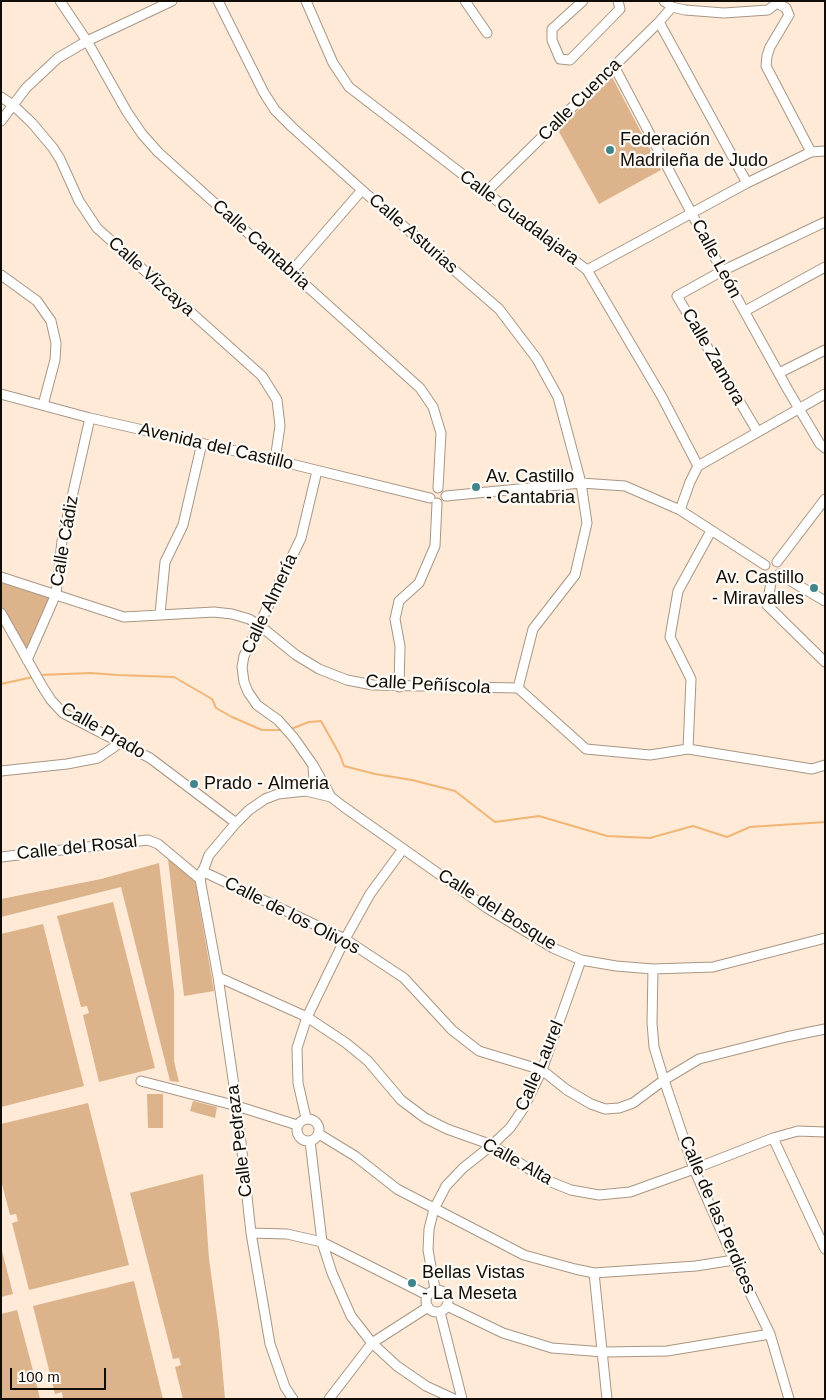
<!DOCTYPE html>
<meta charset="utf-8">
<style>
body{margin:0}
#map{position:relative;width:826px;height:1400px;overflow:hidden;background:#feead7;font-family:Arial,sans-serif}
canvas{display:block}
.frame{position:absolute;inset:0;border:2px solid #120c06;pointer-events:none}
.scale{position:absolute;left:10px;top:1368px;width:96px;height:22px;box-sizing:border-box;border:2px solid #120c06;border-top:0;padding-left:6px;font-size:15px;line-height:18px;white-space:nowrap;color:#120c06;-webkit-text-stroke:4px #fefaf6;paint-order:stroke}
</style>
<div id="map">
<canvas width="826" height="1400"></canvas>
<div class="frame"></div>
<div class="scale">100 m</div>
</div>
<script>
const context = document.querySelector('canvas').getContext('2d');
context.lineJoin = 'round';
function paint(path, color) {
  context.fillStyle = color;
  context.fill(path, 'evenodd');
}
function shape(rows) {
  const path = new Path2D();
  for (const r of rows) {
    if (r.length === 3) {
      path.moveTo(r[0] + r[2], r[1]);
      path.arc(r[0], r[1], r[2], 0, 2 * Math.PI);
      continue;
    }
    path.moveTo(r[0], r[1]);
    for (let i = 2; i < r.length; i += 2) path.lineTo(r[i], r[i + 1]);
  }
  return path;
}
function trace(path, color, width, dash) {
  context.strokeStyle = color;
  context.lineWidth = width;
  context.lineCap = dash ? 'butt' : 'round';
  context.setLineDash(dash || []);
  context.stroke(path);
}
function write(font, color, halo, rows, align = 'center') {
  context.font = font + ' Arial,sans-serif';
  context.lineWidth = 4.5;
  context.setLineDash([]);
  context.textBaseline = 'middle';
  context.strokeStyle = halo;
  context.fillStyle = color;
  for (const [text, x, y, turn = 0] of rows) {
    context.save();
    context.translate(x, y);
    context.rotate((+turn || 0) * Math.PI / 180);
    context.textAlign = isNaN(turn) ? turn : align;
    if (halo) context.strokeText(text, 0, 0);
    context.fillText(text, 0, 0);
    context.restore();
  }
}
paint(shape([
 [612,77,661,170,599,204,558,130],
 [1,576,56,594,27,660,1,613],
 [168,859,195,881,214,991,184,996],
 [159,863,174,992,174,1061,179,1082,170,1081,121,887,1,917,1,899,101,879],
 [113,902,155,1068,99,1082,83,1015,89,1013,87,1006,81,1007,57,916],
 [43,924,84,1086,1,1107,1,934],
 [147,1094,163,1094,163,1128,148,1128],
 [193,1101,217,1107,215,1118,190,1111],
 [88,1103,129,1265,29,1290,12,1223,18,1221,16,1214,10,1215,1,1180,1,1124],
 [203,1174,209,1259,219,1331,225,1399,183,1399,175,1367,181,1365,179,1358,173,1359,130,1193],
 [1,1247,13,1294,1,1297],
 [134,1281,163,1399,63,1399,62,1392,55,1394,33,1306],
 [17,1310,35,1378,40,1399,1,1399,1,1314]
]), '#dcb38a');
trace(shape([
 [40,675,91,673,117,675,174,677,212,699,216,708,232,717,262,730,284,730],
 [1,684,33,677],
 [291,729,309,722,321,721,340,755,344,766,375,774,412,780,455,791,495,822,539,816,607,836,650,838,693,826,727,837,750,827,825,822]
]), '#f1b575', 2);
const minor = shape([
 [60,1,87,41,127,112,142,134,158,152,420,388,433,407,441,433,438,488],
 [218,1,264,93,275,110,293,128,362,190,499,309,537,359,558,397,581,483,587,523,575,575,533,629,518,688],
 [306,1,333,63,349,87,587,270,662,397,698,466],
 [465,1,487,33],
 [583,1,552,29,552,40,560,59,570,60,620,9,618,1],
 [664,1,672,7,685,10,724,13,768,10,777,3,777,1],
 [777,3,786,8,789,15,770,47,767,56,766,66,811,152],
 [659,22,747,183],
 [614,66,722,271,788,390,820,444,825,448],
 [1,97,13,105,32,123,53,148,60,159,79,201,97,228,262,376,277,400,280,426,275,460],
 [1,121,26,88,58,58,87,41,172,1],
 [486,192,659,22,672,7],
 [587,270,747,183,811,152,825,151],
 [291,272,362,190],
 [1,275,37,301,51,321,56,343,55,360,43,405],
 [745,311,825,267],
 [779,373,825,350],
 [1,394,90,418,275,460,430,498],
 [757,431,677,296,722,271,825,222],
 [317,471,301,538,244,656,242,667,244,682,248,692,257,705,278,720,294,738,313,765,331,797],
 [446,496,581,483,625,486,680,510,765,565],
 [680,510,690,482,698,466,825,394],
 [777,562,825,499],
 [779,574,825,601],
 [1,577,124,617,214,612,232,614,249,619,259,625,296,655,319,669,347,680,373,685,518,688,586,749,650,755,688,749,812,769,825,765],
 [772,577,767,605,825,662],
 [1,613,42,686,51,700,63,713,150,758,236,823],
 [160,614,165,562,183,525,202,443],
 [27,660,56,594,62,541,90,418],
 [399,687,400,646,395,619,399,601,419,583,435,546,437,503],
 [688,749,691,679,670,637,678,591,711,531],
 [1,771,67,764,98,758,120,743],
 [306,791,314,778,313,768],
 [1,857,148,840,158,844,200,879],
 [202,871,345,939,404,978,452,1030,479,1051,542,1070,567,1090,591,1104,605,1109,619,1108,633,1103,664,1080,699,1059,786,1037,825,1029],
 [653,969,652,1023,654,1047,664,1080,694,1169,734,1260,770,1334,789,1399],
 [218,977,307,1017,346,1043,368,1061,401,1100,425,1118,447,1129,492,1145,546,1180,571,1190,599,1195,630,1192,694,1169,773,1138,798,1131,825,1132],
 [141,1081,237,1106,297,1125],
 [306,1118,298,1083,297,1048,307,1017,345,939,370,894,403,849],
 [308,1130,11],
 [319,1134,355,1156,397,1189,524,1255,575,1269,594,1273,696,1266,734,1260],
 [773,1138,825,1249],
 [310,1141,322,1242,332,1273,351,1316,372,1343,397,1366,426,1386,454,1399],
 [251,1233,287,1234,322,1242,427,1295],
 [594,1273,607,1399],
 [435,1289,428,1250,429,1229,434,1209,446,1186,463,1168,492,1145,510,1128,523,1109,542,1070,581,960],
 [437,1301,11],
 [447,1306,503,1333,552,1348,604,1352,667,1351,770,1334],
 [440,1312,462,1399],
 [293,1399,285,1387,270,1344,251,1233,237,1106,218,977,200,879,209,855,236,823,249,810,265,799,278,794,306,791,331,797,344,807,487,908,553,948,581,960,616,966,653,969,713,967,825,938],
 [329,1399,372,1343,428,1307]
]);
trace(minor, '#a89684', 11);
trace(minor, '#fff', 9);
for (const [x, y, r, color] of [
 [610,150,5,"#3f868c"],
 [476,487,5,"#3f868c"],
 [814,588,5,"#3f868c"],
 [194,784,5,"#3f868c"],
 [412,1283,5,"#3f868c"]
]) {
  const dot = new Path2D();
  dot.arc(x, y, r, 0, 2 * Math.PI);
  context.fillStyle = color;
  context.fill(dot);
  trace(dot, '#fefaf6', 2);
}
write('18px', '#120c06', '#fefaf6', [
 ["Calle Cuenca",580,100,-45],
 ["Calle Guadalajara",519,218,37],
 ["Calle Asturias",413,234,41],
 ["Calle Cantabria",261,245,42],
 ["Calle León",716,259,62],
 ["Calle Vizcaya",151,277,42],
 ["Calle Zamora",713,357,60],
 ["Avenida del Castillo",216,447,13],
 ["Calle Cádiz",65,541,-80],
 ["Calle Almería",270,604,-65],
 ["Calle Peñíscola",428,685,3],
 ["Calle Prado",103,731,30],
 ["Calle del Rosal",77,848,-6],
 ["Calle del Bosque",497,910,32],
 ["Calle de los Olivos",292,916,27],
 ["Calle Laurel",540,1066,-67],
 ["Calle Pedraza",240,1141,-97],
 ["Calle Alta",517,1162,29],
 ["Calle de las Perdices",717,1215,67]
]);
write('18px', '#120c06', '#fefaf6', [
 ["Federación",620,140],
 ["Madrileña de Judo",620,161],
 ["Av. Castillo",486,477],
 ["- Cantabria",486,498],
 ["Av. Castillo",804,578,"right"],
 ["- Miravalles",804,599,"right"],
 ["Prado - Almeria",204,784],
 ["Bellas Vistas",422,1273],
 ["- La Meseta",422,1294]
], 'left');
</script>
